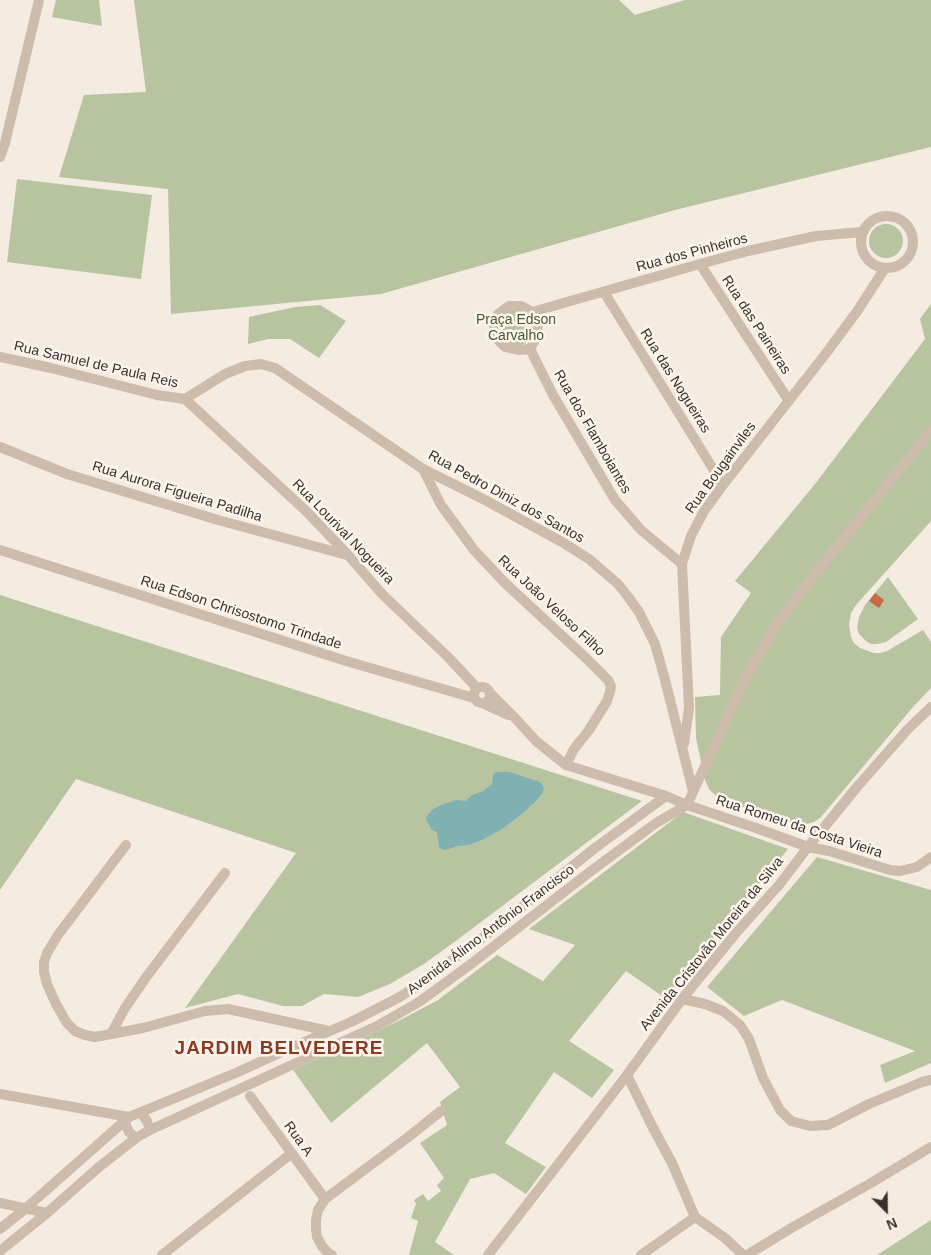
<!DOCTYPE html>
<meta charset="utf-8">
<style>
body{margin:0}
#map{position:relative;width:931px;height:1255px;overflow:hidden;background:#f4ebe1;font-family:Helvetica,sans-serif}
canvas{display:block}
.north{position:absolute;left:861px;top:1185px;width:50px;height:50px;-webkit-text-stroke:4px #fbf5ee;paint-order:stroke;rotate:157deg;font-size:14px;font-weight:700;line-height:20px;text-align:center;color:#3b302b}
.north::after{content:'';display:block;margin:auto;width:18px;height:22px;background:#3b302b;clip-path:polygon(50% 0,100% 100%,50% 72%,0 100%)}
</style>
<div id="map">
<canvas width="931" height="1255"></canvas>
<div class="north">N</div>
</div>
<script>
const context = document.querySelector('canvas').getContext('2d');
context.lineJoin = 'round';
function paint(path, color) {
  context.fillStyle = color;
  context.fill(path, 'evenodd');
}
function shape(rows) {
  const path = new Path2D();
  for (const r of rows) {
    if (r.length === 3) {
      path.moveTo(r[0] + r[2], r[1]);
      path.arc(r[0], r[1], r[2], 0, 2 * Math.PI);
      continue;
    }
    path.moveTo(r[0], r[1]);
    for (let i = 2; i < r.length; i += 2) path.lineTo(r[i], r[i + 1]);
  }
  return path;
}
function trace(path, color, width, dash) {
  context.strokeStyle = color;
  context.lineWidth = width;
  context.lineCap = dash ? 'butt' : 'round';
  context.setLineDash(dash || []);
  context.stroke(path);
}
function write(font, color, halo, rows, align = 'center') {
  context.font = font + ' Helvetica,sans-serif';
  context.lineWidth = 5;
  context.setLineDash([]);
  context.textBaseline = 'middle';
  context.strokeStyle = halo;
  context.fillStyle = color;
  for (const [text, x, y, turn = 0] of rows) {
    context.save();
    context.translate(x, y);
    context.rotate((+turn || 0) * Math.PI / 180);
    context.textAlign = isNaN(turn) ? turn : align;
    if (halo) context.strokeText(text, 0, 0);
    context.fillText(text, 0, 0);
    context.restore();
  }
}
paint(shape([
 [56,0,99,0,102,26,52,17],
 [134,0,619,0,635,15,685,0,931,0,931,147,675,210,381,294,171,314,168,189,59,177,84,95,146,92],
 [17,179,152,195,141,279,7,262],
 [886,241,17],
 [931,304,931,521,856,605,851,613,849,625,851,637,854,643,860,648,874,653,880,653,887,651,923,630,931,642,931,688,913,707,821,817,814,822,807,824,798,825,731,803,722,800,715,795,709,789,705,780,696,738,695,697,720,695,721,637,751,593,735,581,815,484,925,339,920,319],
 [320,305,346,321,319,358,290,339,268,339,248,344,249,317,295,307],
 [516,328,18],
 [888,577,918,619,886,642,877,644,871,644,867,642,859,634,857,628,859,617,865,605],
 [0,595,642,801,453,943,424,964,390,984,358,997,324,994,302,1006,283,1006,238,994,185,1008,296,853,76,779,0,890],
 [683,812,788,849,665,998,626,971,569,1041,614,1070,592,1098,554,1072,505,1143,546,1167,526,1194,494,1173,470,1179,435,1242,454,1255,409,1255,418,1221,411,1218,416,1204,414,1200,423,1194,428,1201,441,1191,437,1185,444,1178,420,1143,447,1125,440,1102,460,1087,427,1043,331,1123,293,1070,359,1040,408,1016,438,1000,497,955,543,981,575,945,529,929],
 [817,857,931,890,931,1063,885,1083,880,1065,915,1051,782,1000,744,1016,707,987],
 [931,1220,931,1255,877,1255]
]), '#b8c4a0');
paint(shape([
 [497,772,509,772,534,780,540,782,543,786,544,789,543,792,534,803,518,817,502,829,484,839,469,845,457,846,446,850,442,849,439,847,437,832,432,830,426,819,427,816,433,809,439,806,456,800,466,801,472,795,483,791,492,784,493,775]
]), '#7fb0b2');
paint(shape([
 [875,593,884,600,879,608,869,601]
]), '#c8694b');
trace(shape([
 [0,157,5,143,39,0],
 [887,242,26],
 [700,264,789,401],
 [604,292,723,485],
 [509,306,521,306,532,312,538,323,537,336,530,349,518,350,505,347,496,338,494,326,498,314,509,306],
 [532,312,700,264,748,251,816,236,862,232],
 [530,349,553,395,615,500,641,530,682,564],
 [0,357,51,368,157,395,185,399],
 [185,399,225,374,245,366,261,364,275,368,423,469,485,500,562,542,589,559,618,584,629,598,639,612,655,644,664,676,693,791],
 [185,399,306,511,349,556,382,594,448,657,477,688],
 [0,447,67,474,218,520,347,555],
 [423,469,441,505,474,550,505,583,587,659,608,680,611,686,610,692,607,701,589,730,574,749,566,765],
 [0,550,346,661,474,698],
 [482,695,8],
 [489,692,515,718,536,741,566,765,666,796,687,805,756,828,808,847,829,851,890,870,900,871,917,867,931,857],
 [482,703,508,715],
 [684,744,689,708,682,564,691,536,704,511,723,485,827,352,858,310,885,268],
 [687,805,744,681,775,627,801,591,931,431],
 [126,845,58,935,47,953,44,962,44,972,47,984,56,1004,67,1023,75,1031,85,1035,95,1037,143,1028,205,1011,228,1009,329,1031],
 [682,999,705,1004,723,1011,740,1025,749,1039,763,1078,780,1110,791,1121,810,1126,828,1125,869,1104,922,1082,931,1080],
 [111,1034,125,1008,147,976,225,873],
 [627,1075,652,1126,672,1163,695,1217,725,1238,743,1255],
 [0,1094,129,1117],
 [250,1096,325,1199],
 [141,1113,147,1121,150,1130],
 [124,1121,129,1132,136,1138],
 [0,1203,47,1213],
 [0,1229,25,1209,129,1117,238,1072,297,1045,351,1022,398,998,414,988,493,930,595,848,666,796],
 [0,1251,47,1213,99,1167,136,1138,150,1130,377,1026,419,1002,471,964,591,871,656,823,687,805],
 [162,1255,292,1153],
 [332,1255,327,1252,322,1246,317,1237,316,1229,316,1220,318,1210,325,1199,407,1138,441,1111],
 [488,1255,627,1075,682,999,736,933,779,885,808,847,857,787,908,729,931,707],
 [641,1255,695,1217],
 [747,1255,793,1227,871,1183,931,1147]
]), '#cdbbac', 10);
write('14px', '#3b302b', '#fbf5ee', [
 ["Rua dos Pinheiros",692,253,-15],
 ["Rua das Paineiras",756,325,57],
 ["Rua Samuel de Paula Reis",96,365,13],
 ["Rua das Nogueiras",675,381,58],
 ["Rua dos Flamboiantes",592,432,60],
 ["Rua Bougainviles",721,468,-54],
 ["Rua Aurora Figueira Padilha",177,492,17],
 ["Rua Pedro Diniz dos Santos",506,497,29],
 ["Rua Lourival Nogueira",343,532,46],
 ["Rua João Veloso Filho",551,606,43],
 ["Rua Edson Chrisostomo Trindade",241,613,18],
 ["Rua Romeu da Costa Vieira",799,827,18],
 ["Avenida Álimo Antônio Francisco",491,930,-37],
 ["Avenida Cristovão Moreira da Silva",712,944,-51],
 ["Rua A",298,1139,54]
]);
write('14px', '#4a5a2e', '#fbf5ee', [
 ["Praça Edson",516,320],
 ["Carvalho",516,336]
]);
context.letterSpacing = '1px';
write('bold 19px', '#8c3b22', '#fbf5ee', [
 ["JARDIM BELVEDERE",279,1049]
]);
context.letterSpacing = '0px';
</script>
